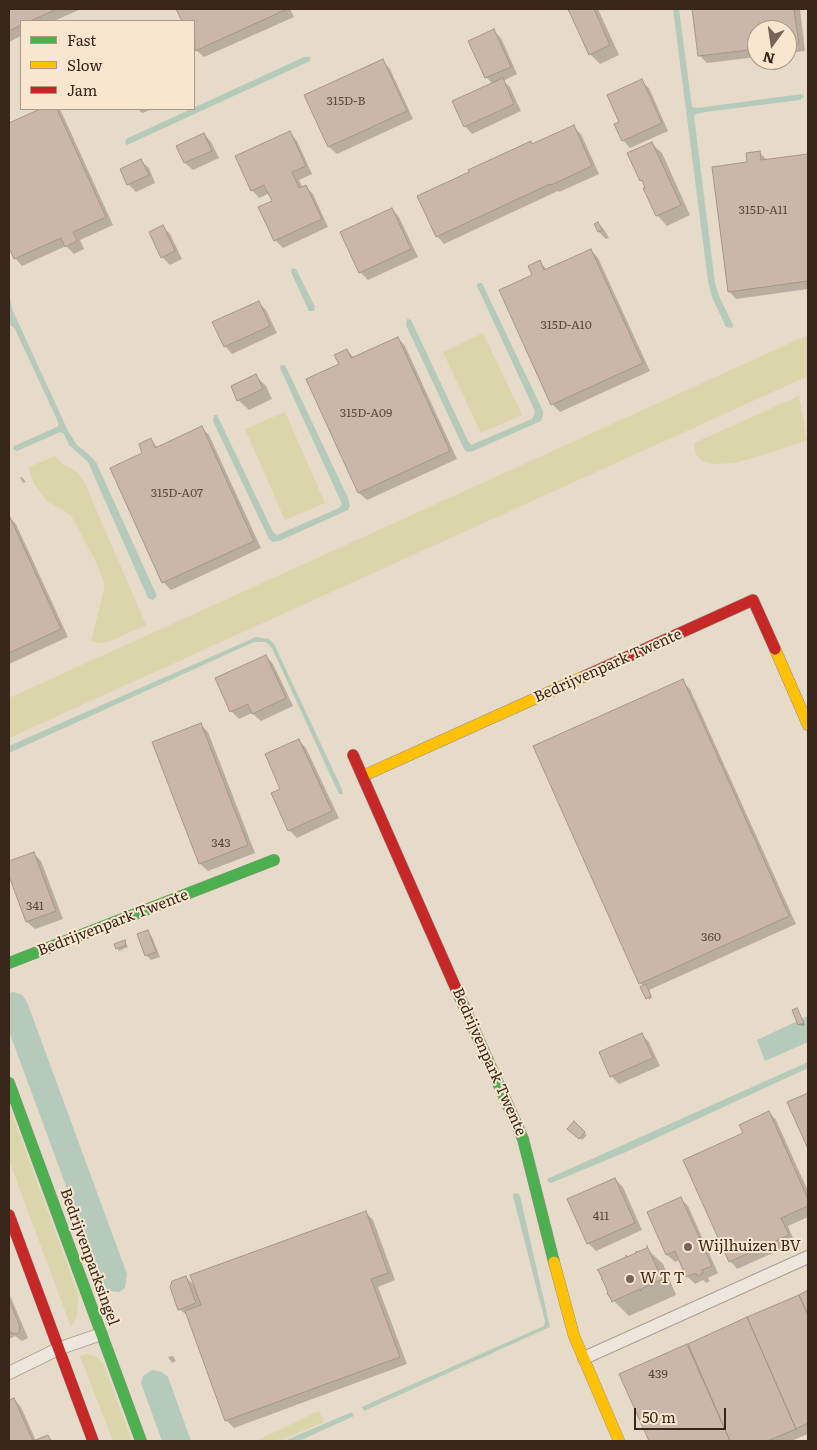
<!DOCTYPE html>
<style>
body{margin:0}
#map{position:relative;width:817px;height:1450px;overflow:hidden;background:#e6dac9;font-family:Literata,serif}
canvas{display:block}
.frame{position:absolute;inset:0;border:10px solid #39261b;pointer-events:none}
.legend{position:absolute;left:20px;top:20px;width:175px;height:90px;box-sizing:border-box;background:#f8e7ce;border:1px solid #ac9a86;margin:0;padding:6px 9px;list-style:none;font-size:15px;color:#39261b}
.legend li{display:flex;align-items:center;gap:10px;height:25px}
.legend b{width:25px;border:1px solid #ac9a86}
.north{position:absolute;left:747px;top:20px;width:50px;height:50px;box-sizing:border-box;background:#f8e7ce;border:1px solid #ac9a86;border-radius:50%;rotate:194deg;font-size:14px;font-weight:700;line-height:20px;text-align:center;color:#39261b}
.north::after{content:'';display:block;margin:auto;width:18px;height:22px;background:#766558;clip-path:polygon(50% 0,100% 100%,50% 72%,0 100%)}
.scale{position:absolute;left:634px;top:1408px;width:92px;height:22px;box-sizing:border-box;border:2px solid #39261b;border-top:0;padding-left:6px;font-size:15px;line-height:18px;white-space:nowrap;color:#39261b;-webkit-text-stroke:4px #f8e7ce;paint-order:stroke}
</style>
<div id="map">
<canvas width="817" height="1450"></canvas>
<div class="frame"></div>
<ul class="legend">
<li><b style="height:6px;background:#4caf50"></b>Fast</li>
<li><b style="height:6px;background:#ffc107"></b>Slow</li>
<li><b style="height:6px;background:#c62828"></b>Jam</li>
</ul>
<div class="north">N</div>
<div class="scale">50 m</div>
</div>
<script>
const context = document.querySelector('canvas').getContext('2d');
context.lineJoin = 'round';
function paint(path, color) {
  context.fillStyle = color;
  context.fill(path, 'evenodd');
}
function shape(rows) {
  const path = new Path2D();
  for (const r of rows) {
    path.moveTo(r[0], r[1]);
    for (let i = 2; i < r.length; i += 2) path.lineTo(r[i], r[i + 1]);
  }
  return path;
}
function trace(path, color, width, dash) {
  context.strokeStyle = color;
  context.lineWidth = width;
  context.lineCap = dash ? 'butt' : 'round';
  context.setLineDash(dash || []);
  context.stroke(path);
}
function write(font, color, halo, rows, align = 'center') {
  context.font = font + ' Literata,serif';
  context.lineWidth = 4;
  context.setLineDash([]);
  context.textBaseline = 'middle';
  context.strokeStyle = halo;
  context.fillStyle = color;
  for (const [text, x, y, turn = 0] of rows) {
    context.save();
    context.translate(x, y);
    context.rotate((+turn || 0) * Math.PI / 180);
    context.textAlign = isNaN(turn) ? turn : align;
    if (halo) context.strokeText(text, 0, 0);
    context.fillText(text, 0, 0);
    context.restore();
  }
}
paint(shape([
 [483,333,522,415,481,433,443,352],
 [808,335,808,376,9,738,9,698],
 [799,396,807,440,763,455,734,463,714,464,702,461,696,454,694,443],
 [285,412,325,503,285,520,245,429],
 [55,456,64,465,78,473,86,486,146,625,108,642,100,643,91,641,104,590,104,582,95,560,72,517,63,510,48,502,34,484,31,476,29,467],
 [9,1106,78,1294,77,1317,71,1327,9,1160],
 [88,1354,96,1357,103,1363,132,1441,113,1441,80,1356],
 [319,1411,324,1422,279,1441,256,1441]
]), '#dad5aa');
paint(shape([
 [673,9,679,9,692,107,697,108,802,94,804,97,800,100,705,112,696,114,694,116,715,283,719,296,733,325,732,328,726,327,712,297,708,281],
 [304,57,310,57,310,61,127,145,125,143,126,139],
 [292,268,296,269,315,307,314,311,309,311,291,272],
 [478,283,482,283,543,411,543,416,541,421,473,451,467,452,464,449,406,325,407,319,411,320,468,441,471,445,532,419,535,413,534,409,477,286],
 [9,291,12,309,68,431,77,445,88,454,96,462,157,596,153,600,148,598,88,462,69,445,64,434,60,432,17,451,13,449,14,446,57,427,59,424,15,329,12,326,9,325],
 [281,365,285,365,348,498,350,506,348,510,279,541,273,542,269,539,213,421,214,415,217,415,273,532,277,535,339,508,342,504,280,368],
 [256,637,269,639,274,644,341,787,343,794,339,794,272,648,266,642,254,642,9,753,9,746],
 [14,992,22,995,27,1002,127,1274,125,1288,119,1292,108,1291,102,1284,9,1031,9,993],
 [808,1016,808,1042,765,1061,757,1040],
 [808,1062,808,1068,626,1152,551,1183,548,1182,547,1179],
 [514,1193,519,1194,520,1196,550,1327,364,1411,362,1407,368,1404,544,1326,545,1321,513,1196],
 [152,1370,162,1372,168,1377,191,1441,162,1441,141,1383,143,1376],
 [352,1412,354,1416,299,1441,284,1441]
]), '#b6cabb');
paint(shape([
 [9,9,81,9,54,21,21,21,21,36,9,42],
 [177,9,290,9,294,17,204,57,196,50,194,45,194,21,183,21],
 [569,9,598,9,619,55,600,64,590,54],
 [693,9,800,9,805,51,787,53,787,30,757,30,757,57,707,63,699,55],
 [494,31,501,38,517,74,503,81,510,87,521,111,472,134,465,126,493,84,486,77],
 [383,61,390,69,413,119,337,154,329,147,306,96],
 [641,81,649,88,668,131,630,148,623,140,621,123],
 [43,109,58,109,61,111,113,225,80,240,84,249,74,254,66,246,22,266,15,258,9,245,9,124],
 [138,109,153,109,142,113],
 [573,127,581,134,599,174,559,192,558,191,444,244,437,236,533,145],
 [290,133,297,141,312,174,299,180,303,188,306,187,313,194,328,227,283,248,275,240,273,201,270,193,259,198,252,190],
 [204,134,211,142,219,158,193,170,185,163,177,146],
 [651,143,662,153,690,215,667,226,657,215,647,188,641,180],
 [759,152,768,161,808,155,808,289,736,299,729,291,749,163],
 [141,161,149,168,155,183,136,192,128,184],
 [392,209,399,217,418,257,368,280,360,272],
 [598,223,605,231,609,238,606,239,599,232],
 [163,227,170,234,182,259,170,265,162,257],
 [591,250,598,258,650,371,560,412,552,404,533,276,540,262,547,270],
 [259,303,266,310,277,333,232,354,225,346],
 [398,338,405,346,457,459,367,500,359,493,307,379,340,364,347,350,354,358],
 [256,376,266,386,272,399,249,410,238,400],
 [202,428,209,435,261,548,171,590,163,582,144,454,151,440,158,448],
 [22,477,26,482,23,483,20,478],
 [9,517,16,524,68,637,9,664],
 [266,656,273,664,293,706,261,721,252,713,239,719,231,711],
 [682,681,690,689,796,924,649,990,652,998,649,1000,644,987,640,983],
 [201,725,208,732,255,853,208,871,200,864,153,743],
 [298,740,306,748,339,818,297,838,289,830],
 [34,854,41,861,63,919,35,929,27,922,9,872,9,863],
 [148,932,152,937,160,957,151,960,146,955],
 [124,941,128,947,119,951,117,948],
 [797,1009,805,1025,801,1026,799,1024],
 [641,1034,649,1042,660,1066,619,1084,611,1076,601,1052],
 [808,1094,808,1146,789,1102],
 [769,1112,776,1120,808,1191,808,1217,788,1226,795,1243,737,1269,730,1261,744,1134],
 [574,1123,587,1135,582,1140,569,1129],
 [615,1179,623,1187,642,1230,596,1251,588,1243],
 [681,1199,688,1206,718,1273,708,1278,710,1281,706,1283,703,1280,695,1284,687,1276,680,1260,675,1262,667,1255,649,1213],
 [365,1212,373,1220,395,1280,378,1287,407,1364,234,1428,226,1420,188,1316,179,1309,186,1277,196,1287],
 [647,1249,663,1264,676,1295,629,1316,614,1301,600,1270],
 [808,1292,808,1434,791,1441,650,1441,621,1375],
 [9,1293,28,1338,22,1341,15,1336,9,1339],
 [173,1356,176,1361,172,1363,168,1357],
 [14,1399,21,1407,36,1441,47,1436,53,1441,9,1441,9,1402]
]), '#0003');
const building = shape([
 [9,9,57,9,30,21,21,21,21,25,9,31,9,9],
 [176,9,287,9,195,51,194,21,182,21,176,9],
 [568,9,594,9,610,45,589,55,568,9],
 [692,9,794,9,799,43,787,45,787,30,757,30,757,49,698,56,692,9],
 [494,29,511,67,485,78,468,41,494,29],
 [383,59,407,111,328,147,304,95,383,59],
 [503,78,514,104,464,127,452,101,503,78],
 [642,79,662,123,622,141,614,124,619,122,607,95,642,79],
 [40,109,57,109,106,217,73,232,77,241,65,247,61,238,14,259,9,248,9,123,40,109],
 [574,125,592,166,551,185,550,184,436,237,417,196,469,172,468,170,531,141,532,144,574,125],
 [290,131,306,166,292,172,299,188,306,185,322,219,274,241,258,207,272,201,264,185,251,191,235,156,290,131],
 [204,133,212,151,184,163,176,146,204,133],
 [652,142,681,205,656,216,643,188,645,188,642,180,640,181,627,153,652,142],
 [760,151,761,160,808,154,808,281,728,292,712,167,747,162,746,153,760,151],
 [141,159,149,175,127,185,120,169,141,159],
 [392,208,411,249,359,273,340,232,392,208],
 [598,222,602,230,598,232,594,224,598,222],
 [163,225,175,251,161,258,149,232,163,225],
 [591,249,643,363,551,405,499,290,532,275,528,266,540,260,544,270,591,249],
 [259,301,270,326,224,347,212,322,259,301],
 [398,337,450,451,358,493,306,379,339,364,334,355,347,349,351,358,398,337],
 [256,374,263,389,237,401,231,386,256,374],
 [202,426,254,541,162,583,110,468,142,453,139,444,151,438,155,448,202,426],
 [9,515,61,629,9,653,9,515],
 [266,655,286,698,252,714,248,704,230,712,215,678,266,655],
 [683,679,789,916,639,984,533,746,683,679],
 [201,723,248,845,199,864,152,742,201,723],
 [299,739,332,811,288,831,271,793,280,789,265,754,299,739],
 [34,852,56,911,26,922,9,876,9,861,34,852],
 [148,930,156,952,145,956,137,934,148,930],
 [125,940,126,945,116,949,114,944,125,940],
 [646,984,651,996,646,999,640,987,646,984],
 [797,1008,804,1023,798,1025,792,1010,797,1008],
 [642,1033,653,1058,610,1077,599,1052,642,1033],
 [808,1093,808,1149,787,1102,808,1093],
 [769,1111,808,1199,808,1206,781,1218,789,1235,729,1262,683,1160,743,1133,739,1125,769,1111],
 [574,1121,585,1132,579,1139,567,1129,574,1121],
 [615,1178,635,1223,587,1244,567,1199,615,1178],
 [681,1197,712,1266,702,1270,703,1273,697,1276,696,1273,686,1277,675,1251,666,1255,647,1212,681,1197],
 [366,1211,388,1273,371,1279,400,1357,225,1421,185,1311,201,1305,190,1275,366,1211],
 [647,1246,663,1281,661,1280,651,1284,651,1286,651,1284,641,1289,641,1291,640,1289,611,1302,612,1301,607,1293,608,1292,602,1279,601,1279,602,1278,598,1270,597,1270,626,1257,626,1255,627,1257,636,1253,636,1251,637,1252,647,1248,647,1246],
 [186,1276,196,1303,178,1310,170,1287,172,1281,186,1276],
 [808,1290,808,1315,799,1295,808,1290],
 [799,1295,808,1315,808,1423,796,1429,747,1317,799,1295],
 [9,1300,20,1326,19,1332,17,1334,11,1333,9,1330,9,1300],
 [747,1317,796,1429,767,1441,730,1441,688,1344,747,1317],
 [687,1344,730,1441,649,1441,619,1374,687,1344],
 [14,1398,33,1441,48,1435,51,1441,9,1441,9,1400,14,1398]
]);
paint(building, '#cab7aa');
trace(building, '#a69589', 1);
const street = shape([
 [584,1358,808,1257],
 [9,1373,58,1349,101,1334]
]);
const fast = shape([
 [9,963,274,860],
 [457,991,523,1139,554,1262],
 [9,1083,141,1441]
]);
const slow = shape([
 [775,649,808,725],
 [363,776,585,676],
 [554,1262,574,1336,619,1441]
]);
const jam = shape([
 [585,676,753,600,775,649],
 [353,755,457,991],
 [9,1215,93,1441]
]);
trace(street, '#aa9f93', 14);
trace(fast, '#9a8f83', 12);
trace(slow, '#9a8f83', 12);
trace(jam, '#9a8f83', 12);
trace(street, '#ede6dc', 12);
trace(fast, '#4caf50', 11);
trace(slow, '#ffc107', 11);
trace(jam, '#c62828', 11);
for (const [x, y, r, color] of [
 [688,1247,5,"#766558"],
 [630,1279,5,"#766558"]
]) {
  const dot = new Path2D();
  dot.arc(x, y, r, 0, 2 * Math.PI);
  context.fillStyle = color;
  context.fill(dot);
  trace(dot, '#f8e7ce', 2);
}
write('12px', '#5d4a3f', null, [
 ["315D-B",346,101],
 ["315D-A11",763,210],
 ["315D-A10",566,325],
 ["315D-A09",366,413],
 ["315D-A07",177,493],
 ["343",221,843],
 ["341",35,906],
 ["360",711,937],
 ["411",601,1216],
 ["439",658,1374]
]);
write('15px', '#39261b', '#f8e7ce', [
 ["Bedrijvenpark Twente",608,666,-24],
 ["Bedrijvenpark Twente",113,923,-21],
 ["Bedrijvenpark Twente",489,1062,66],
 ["Bedrijvenparksingel",89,1257,70]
]);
write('15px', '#39261b', '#f8e7ce', [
 ["Wijlhuizen BV",698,1247],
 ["W T T",640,1279]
], 'left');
</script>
